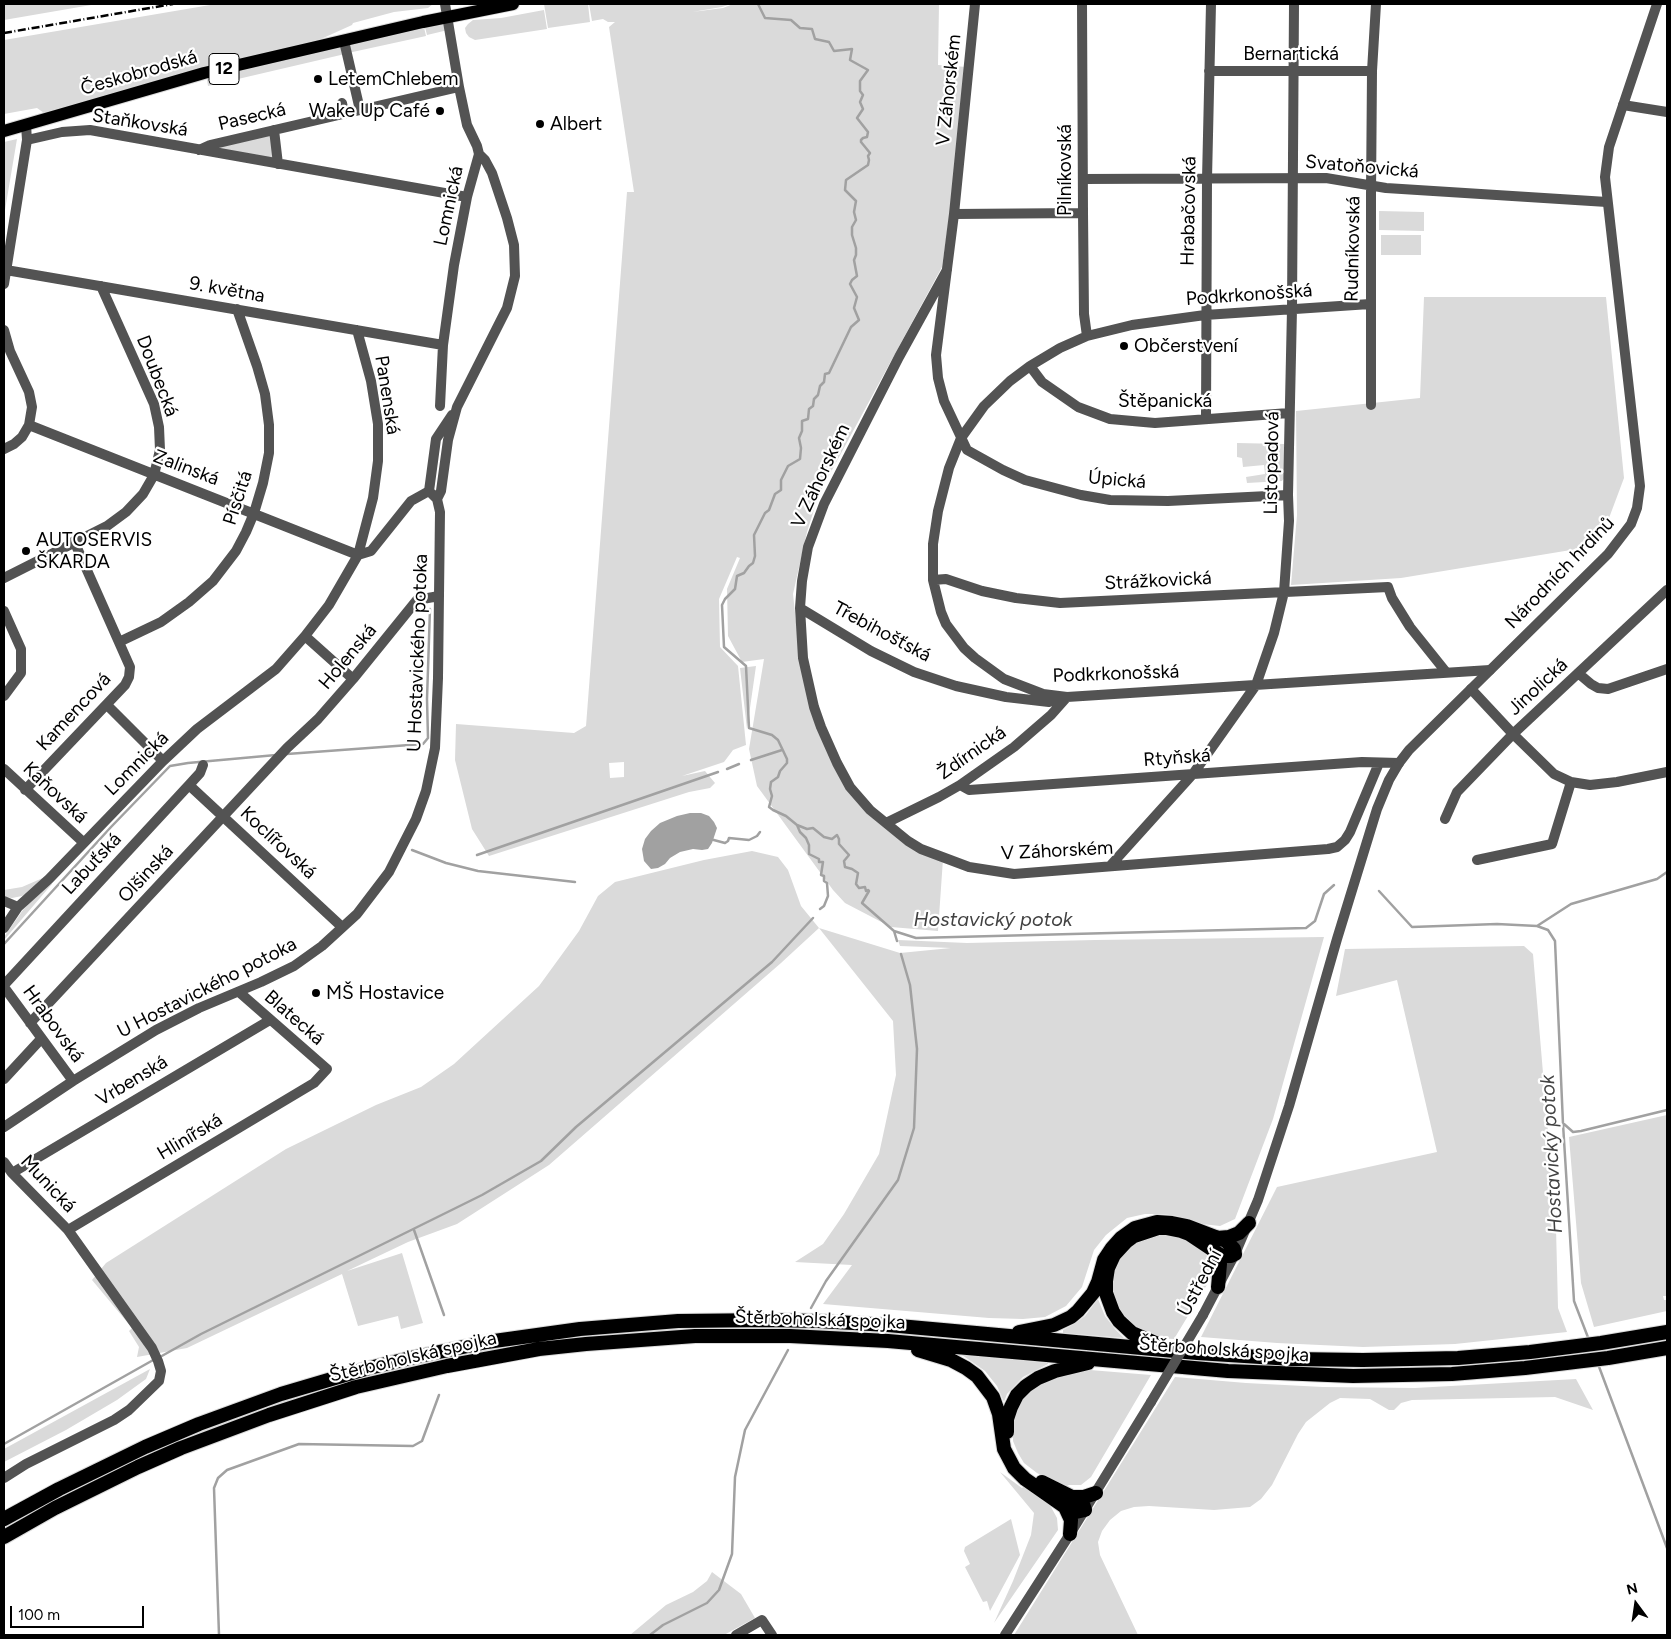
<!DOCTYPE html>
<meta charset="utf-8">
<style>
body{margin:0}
#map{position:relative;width:1671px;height:1639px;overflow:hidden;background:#fff;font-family:Figtree,sans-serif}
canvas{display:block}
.frame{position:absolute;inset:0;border:5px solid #000;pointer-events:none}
.north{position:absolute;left:1611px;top:1579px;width:50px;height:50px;-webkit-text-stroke:4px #fff;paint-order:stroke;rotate:346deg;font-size:14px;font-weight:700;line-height:20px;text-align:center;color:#000}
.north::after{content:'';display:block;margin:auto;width:18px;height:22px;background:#000;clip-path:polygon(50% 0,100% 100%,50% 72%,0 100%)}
.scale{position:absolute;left:10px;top:1606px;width:134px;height:22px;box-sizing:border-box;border:2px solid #000;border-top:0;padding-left:6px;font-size:15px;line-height:18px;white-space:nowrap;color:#000;-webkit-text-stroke:4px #fff;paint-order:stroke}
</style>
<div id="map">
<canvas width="1671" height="1639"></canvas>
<div class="frame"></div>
<div class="north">N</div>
<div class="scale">100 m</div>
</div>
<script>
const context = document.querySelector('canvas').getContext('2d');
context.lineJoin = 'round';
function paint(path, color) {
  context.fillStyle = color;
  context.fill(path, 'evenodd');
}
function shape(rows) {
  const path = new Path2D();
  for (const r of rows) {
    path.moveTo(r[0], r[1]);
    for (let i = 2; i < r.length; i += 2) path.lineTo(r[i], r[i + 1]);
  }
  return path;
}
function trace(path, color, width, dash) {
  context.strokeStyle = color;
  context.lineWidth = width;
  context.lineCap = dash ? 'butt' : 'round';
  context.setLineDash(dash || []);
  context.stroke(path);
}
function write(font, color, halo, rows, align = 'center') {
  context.font = font + ' Figtree,sans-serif';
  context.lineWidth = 4.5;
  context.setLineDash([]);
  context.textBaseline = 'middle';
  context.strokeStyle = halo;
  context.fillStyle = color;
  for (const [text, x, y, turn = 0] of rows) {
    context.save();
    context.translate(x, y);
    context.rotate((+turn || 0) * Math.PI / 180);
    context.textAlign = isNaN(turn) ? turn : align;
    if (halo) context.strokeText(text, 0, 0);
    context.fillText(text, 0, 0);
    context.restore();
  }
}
paint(shape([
 [4,4,97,4,4,20],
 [216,4,433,4,428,8,394,12,353,23,352,25,321,39,44,113,37,108,4,114,4,40],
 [544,4,588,4,590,22,548,28],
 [589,4,731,4,722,7,692,12,723,8,733,4,939,4,938,65,967,67,963,121,942,267,819,494,807,532,793,594,800,660,841,778,883,825,943,859,938,931,891,927,845,903,833,890,757,786,749,749,764,659,742,662,728,636,727,589,740,558,737,557,719,599,720,647,738,666,746,745,733,750,724,762,682,776,705,771,715,783,710,788,689,792,489,856,472,829,455,760,456,724,574,733,586,726,627,192,634,192,609,27,615,22,608,22,603,19,592,21],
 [624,762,624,777,610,778,609,763],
 [544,10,547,29,475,40,469,37,466,33,465,28,468,24,473,20,501,18],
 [446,18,448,30,427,35,424,23],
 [423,23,426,36,348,53,344,42],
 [342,43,345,54,208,86,206,74],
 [273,132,277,163,204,149],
 [17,139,4,216,4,142],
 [1379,211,1424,212,1424,231,1379,230],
 [1381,235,1421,235,1421,255,1381,255],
 [1424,297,1606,297,1624,478,1609,518,1583,548,1401,578,1291,585,1297,515,1296,411,1420,398],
 [1237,443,1284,444,1284,478,1282,481,1247,483,1246,477,1265,474,1264,465,1243,467,1242,458,1237,457],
 [756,666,747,729,740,668],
 [752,851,778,857,788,870,801,906,819,928,900,953,951,948,900,946,898,940,967,943,1095,940,1324,937,1273,1119,1235,1219,1220,1226,1202,1224,1177,1216,1162,1214,1145,1214,1127,1218,1106,1235,1094,1250,1082,1287,1066,1306,1045,1317,1023,1319,989,1318,823,1304,852,1265,795,1262,823,1244,844,1214,879,1154,896,1075,893,1021,819,928,781,963,549,1165,457,1224,408,1242,347,1271,402,1253,423,1323,401,1329,398,1316,358,1326,342,1274,187,1348,137,1357,139,1347,129,1331,132,1328,92,1280,106,1263,286,1149,376,1105,421,1087,454,1064,539,986,579,931,598,896,615,882,704,860],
 [45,877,35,889,22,896,12,898,4,897,4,890,22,887],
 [49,881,52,884,4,940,4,937,23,910],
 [1524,946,1533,954,1556,1228,1558,1308,1567,1332,1455,1344,1363,1347,1277,1343,1201,1337,1277,1187,1437,1152,1397,980,1336,996,1345,949],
 [1667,1115,1667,1296,1663,1296,1664,1300,1667,1300,1667,1311,1594,1327,1581,1283,1569,1137],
 [1160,1233,1181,1236,1203,1248,1202,1251,1210,1259,1212,1265,1211,1278,1174,1339,1157,1338,1144,1334,1126,1322,1111,1294,1114,1266,1130,1244],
 [1098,1299,1105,1316,1115,1329,1124,1338,1063,1333,1063,1330,1074,1324,1085,1316],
 [795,1326,793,1330,665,1331,577,1339,337,1387,4,1530,4,1525,42,1503,168,1443,271,1403,373,1373,478,1350,576,1335,665,1327],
 [806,1326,908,1333,910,1335,804,1330],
 [958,1338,1013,1342,1015,1344,958,1341],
 [1667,1338,1667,1342,1606,1353,1604,1349],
 [1063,1347,1165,1355,1162,1360,1063,1350],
 [1578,1353,1579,1357,1436,1369,1375,1370,1245,1366,1185,1362,1188,1357],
 [962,1355,1048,1363,1048,1364,1023,1377,1007,1394,1004,1402,997,1386,985,1371],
 [150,1369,146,1379,117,1400,66,1430,4,1462,4,1449],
 [1075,1370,1090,1370,1151,1375,1091,1477,1081,1485,1069,1485,1065,1487,1037,1473,1024,1463,1018,1453,1013,1441,1013,1419,1021,1399,1034,1386],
 [1175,1377,1246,1383,1323,1387,1415,1388,1576,1379,1593,1410,1555,1397,1412,1400,1401,1403,1394,1410,1389,1410,1370,1399,1340,1398,1330,1403,1306,1422,1298,1434,1272,1485,1261,1499,1250,1507,1214,1510,1149,1506,1134,1507,1121,1511,1110,1520,1102,1531,1098,1542,1100,1555,1138,1635,1014,1635],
 [1000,1472,1022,1488,1025,1485,1050,1505,1057,1518,1058,1530,994,1623,1013,1581,1031,1535,1034,1513],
 [1011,1519,1020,1555,990,1611,987,1601,983,1602,965,1567,970,1564,964,1551,965,1547],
 [712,1572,741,1594,755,1618,724,1635,630,1635,666,1605,693,1592,707,1581]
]), '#dadada');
paint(shape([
 [690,813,701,813,709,816,714,822,717,828,712,843,708,849,702,850,693,849,680,852,670,858,665,864,658,868,651,869,644,861,642,849,645,839,651,831,660,823,677,816]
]), '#a1a1a1');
trace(shape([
 [758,4,765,18,791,20,800,28,812,29,815,39,829,42,834,51,852,49,850,60,868,70,860,81,860,91,863,95,860,102,863,109,857,118,868,132,867,137,863,138,861,140,861,142,870,153,868,156,869,160,868,165,846,180,845,190,856,201,854,212,856,220,852,227,852,235,856,248,856,255,854,260,857,276,852,280,850,284,857,297,854,308,859,320,851,327,829,373,825,374,824,382,820,386,818,395,814,399,813,406,809,409,808,419,802,421,802,431,799,438,801,448,800,459,788,466,781,480,781,490,775,494,769,510,765,513,754,535,755,556,753,563,749,566,744,573,737,576,735,589,725,599,722,605,724,647,746,666,749,728,772,735,778,740,787,759,787,763,780,771,778,777,771,782,770,789,772,796,769,807,773,810,786,816,797,825,807,829,813,828,824,837,832,839,837,835,839,839,839,844,849,855,844,861,845,867,852,869,858,873,856,884,859,888,865,887,866,891,868,890,869,891,862,903,894,931,916,938,1306,928,1315,921,1324,894,1334,885],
 [287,754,423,744,428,738,427,699,430,609],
 [751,760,782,750],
 [727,769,739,764],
 [797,825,800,832,806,838,809,845,809,854,819,859,819,862,823,862,821,875,824,876,824,881,827,883,828,896,824,906,820,909],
 [710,839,725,843,728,841,729,838,749,840,757,836,760,832],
 [412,850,446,863,478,871,575,882],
 [477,855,718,772],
 [1379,891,1412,927,1497,924,1537,926,1548,930,1555,941,1563,1124,1574,1301,1589,1340],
 [1537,926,1571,904,1657,879,1667,872],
 [894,931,897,941],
 [4,944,111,827,170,766,188,763,276,755],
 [1564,1124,1573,1132,1581,1131,1667,1110],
 [414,1230,444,1315],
 [811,1308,826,1281,898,1180,914,1128,917,1049,910,985,901,954],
 [160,1357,201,1334,482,1195,541,1161,576,1127,772,962,813,918],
 [1598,1364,1667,1548],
 [4,1444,155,1359],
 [219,1635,214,1488,218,1478,227,1470,299,1444,413,1446,422,1441,439,1395],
 [650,1635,663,1625,707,1603,719,1590,732,1554,735,1477,745,1430,788,1350]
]), '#a1a1a1', 2.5);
const primary = shape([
 [4,131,204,73,423,22,513,4]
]);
const trunk = shape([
 [1217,1238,1229,1237,1239,1233,1249,1223],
 [1213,1250,1217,1257,1220,1264,1218,1287],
 [1019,1332,1054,1325,1071,1317,1078,1311,1093,1293,1098,1282,1104,1260,1112,1248,1121,1238,1135,1228,1157,1222,1172,1223,1187,1226,1226,1241,1234,1249,1235,1254,1231,1256,1222,1256,1189,1234,1181,1231,1166,1228,1158,1228,1134,1236,1126,1242,1114,1255,1108,1268,1106,1281,1106,1293,1113,1312,1119,1321,1132,1333,1160,1345],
 [918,1350,951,1360,966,1368,977,1376,993,1397,999,1414,1004,1449,1014,1468,1025,1479,1065,1507,1076,1512,1085,1510,1083,1504,1072,1497],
 [1007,1432,1007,1419,1011,1407,1017,1395,1026,1386,1038,1378,1055,1371,1088,1363],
 [1042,1482,1072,1497,1084,1497,1096,1493],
 [1065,1507,1071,1520,1070,1534],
 [4,1519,59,1489,145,1447,199,1424,281,1394,369,1368,415,1357,487,1342,580,1329,678,1321,770,1320,818,1321,888,1325,1197,1353,1292,1359,1363,1360,1458,1358,1530,1352,1601,1343,1667,1332],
 [4,1537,55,1508,138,1467,181,1448,269,1415,356,1387,447,1366,539,1349,586,1344,695,1336,790,1336,888,1341,1228,1371,1353,1376,1452,1374,1525,1368,1608,1358,1667,1348]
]);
trace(primary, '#dbdbdb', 14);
trace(trunk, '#dbdbdb', 16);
trace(shape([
 [975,4,954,214,936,355,938,378,944,401,967,450,1003,470,1025,480,1081,495,1110,500,1168,501,1288,495],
 [1082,4,1083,213,1084,314,1087,336],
 [344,41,360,110],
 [1209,71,1372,71],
 [342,103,344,114],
 [1623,105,1667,112],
 [274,130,278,164],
 [27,140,62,132,90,130,467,197],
 [199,150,210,145,459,87],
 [1083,179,1326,178,1386,188,1607,202],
 [954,214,1083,213],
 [6,270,443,345],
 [947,270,899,357,824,504,808,547,802,581,800,608,803,658,814,707,821,727,837,763,850,787,870,810,908,841,921,849,969,867,1014,874,1328,849,1337,847,1345,840,1350,832,1379,763],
 [4,284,27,140,26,125],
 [1370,304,1205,315,1132,325,1087,336,1060,348,1030,366,1010,381,984,406,961,438,949,468,938,511,933,544,933,580,941,612,946,624,964,648,975,658,1004,679,1043,694,1067,697,1490,670],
 [4,330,10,351,29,392,32,407,29,425,22,437,14,444,4,449],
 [1030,366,1042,382,1078,407,1110,419,1155,423,1289,413],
 [1371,405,1371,195,1372,71,1376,4],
 [440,406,443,345,454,265,467,197,479,154,477,146,467,125,459,87,445,4],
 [1206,419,1207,179,1211,4],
 [29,425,358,555,373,498,378,461,378,424,371,381,357,330],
 [429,491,436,439,452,415],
 [437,499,441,491,448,440,457,407,507,308,515,276,514,245,507,218,492,173,485,160,479,154],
 [4,578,107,526,126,512,143,494,154,475,160,450,159,427,154,404,101,286],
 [933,580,946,579,982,591,1016,598,1060,603,1388,587,1392,598,1410,627,1446,672],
 [800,608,871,651,914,672,956,686,1006,697,1049,702,1056,700],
 [4,611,21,649,21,673,4,696],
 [305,636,353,679],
 [119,642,161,622,189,602,213,581,236,551,246,532,254,513,263,483,269,453,269,425,265,394,257,366,237,309],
 [1578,673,1591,684,1598,688,1608,689,1667,669],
 [1471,689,1513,734,1554,774,1571,782,1590,785,1617,782,1667,772],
 [107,705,163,761],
 [4,769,83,842],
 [189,785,342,927],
 [960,785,969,790,1362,762,1399,763],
 [25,790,125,685,129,677,130,667,74,541],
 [1445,819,1457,792,1513,734,1667,590],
 [886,823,939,797,960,785,1014,747,1051,715,1067,697],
 [1477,860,1552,844,1571,782],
 [1110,866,1193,774,1256,685,1274,633,1284,592,1289,521,1288,495,1292,309,1294,4],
 [4,901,18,907],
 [4,928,18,907,49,879,163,761,197,729,276,669,305,636,329,605,358,555,371,551,411,501,429,491],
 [4,985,189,785,200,773,203,765],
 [4,987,73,1081],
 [30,1023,287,748,318,719,353,679,417,600,439,596],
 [4,1079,41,1039],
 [4,1127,73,1081,156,1030,199,1008,261,982,294,966,322,946,357,914,389,872,416,819,426,791,435,748,438,678,440,512,437,499,429,491],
 [4,1162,12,1173,68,1230,152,1348,158,1361,161,1371,159,1381,129,1410,114,1420,26,1464,4,1478],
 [12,1173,270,1020],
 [68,1230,314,1083,327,1069,239,992],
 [736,1635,762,1620,772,1635]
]), '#535353', 10);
trace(shape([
 [1203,1315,1235,1254,1258,1200,1289,1106,1337,939,1377,809,1389,780,1399,763,1409,750,1608,554,1631,524,1637,508,1640,486,1605,177,1609,147,1657,4],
 [1005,1635,1070,1534,1151,1402]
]), '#535353', 10);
trace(primary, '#000', 12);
trace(trunk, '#000', 14);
trace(shape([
 [4,33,173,4]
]), '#000', 2.5, [8, 2.5, 1, 2.5]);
trace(shape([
 [1151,1402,1203,1315]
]), '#535353', 10);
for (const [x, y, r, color] of [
 [318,79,5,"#000"],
 [440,111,5,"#000"],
 [540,124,5,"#000"],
 [1124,346,5,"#000"],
 [26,551,5,"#000"],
 [316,993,5,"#000"]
]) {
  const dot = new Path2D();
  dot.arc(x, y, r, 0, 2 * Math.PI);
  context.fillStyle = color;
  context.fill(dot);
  trace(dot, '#fff', 2);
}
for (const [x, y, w] of [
 [224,69,30]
]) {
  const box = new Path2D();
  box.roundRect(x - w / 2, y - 15.5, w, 31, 4);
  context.fillStyle = '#fff';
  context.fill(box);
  trace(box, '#000', 1);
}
write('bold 18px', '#000', null, [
 ["12",224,69]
]);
write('19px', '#000', '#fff', [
 ["Bernartická",1291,54],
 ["Českobrodská",139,73,-16],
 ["V Záhorském",949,90,-84],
 ["Pasecká",252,117,-13],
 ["Staňkovská",140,123,9],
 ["Svatoňovická",1362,167,5],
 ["Pilníkovská",1065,170,-90],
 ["Lomnická",449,206,-78],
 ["Hrabačovská",1189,211,-89],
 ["Rudníkovská",1353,249,-89],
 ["9. května",227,290,10],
 ["Podkrkonošská",1249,295,-4],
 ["Doubecká",157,376,69],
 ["Panenská",387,395,81],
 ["Štěpanická",1165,401],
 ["Listopadová",1272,463,-89],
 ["Zalinská",186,468,21],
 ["V Záhorském",821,476,-65],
 ["Úpická",1117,480,5],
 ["Písčitá",238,498,-72],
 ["Národních hrdinů",1560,573,-46],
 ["Strážkovická",1158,581,-3],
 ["Třebihošťská",882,632,28],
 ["U Hostavického potoka",418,653,-88],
 ["Holenská",348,657,-50],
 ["Podkrkonošská",1116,674,-2],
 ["Jinolická",1538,687,-43],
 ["Kamencová",74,712,-47],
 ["Ždírnická",972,753,-35],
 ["Rtyňská",1177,758,-4],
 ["Lomnická",137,764,-45],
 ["Kaňovská",55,793,43],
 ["Koclířovská",278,843,43],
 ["V Záhorském",1057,851,-3],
 ["Labuťská",92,864,-47],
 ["Olšinská",146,874,-47],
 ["U Hostavického potoka",207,988,-27],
 ["Blatecká",294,1018,41],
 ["Hrabovská",53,1024,54],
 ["Vrbenská",132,1081,-31],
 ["Hlinířská",190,1137,-31],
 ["Munická",48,1184,47],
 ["Ústřední",1200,1283,-62],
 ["Štěrboholská spojka",820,1320,2],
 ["Štěrboholská spojka",1224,1350,4],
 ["Štěrboholská spojka",413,1357,-13]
]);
write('19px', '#000', '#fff', [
 ["LetemChlebem",328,79],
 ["Wake Up Café",430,111,"right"],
 ["Albert",550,124],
 ["Občerstvení",1134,346],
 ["AUTOSERVIS",36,540],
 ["ŠKARDA",36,562],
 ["MŠ Hostavice",326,993]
], 'left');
write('italic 20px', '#424242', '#fff', [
 ["Hostavický potok",993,920],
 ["Hostavický potok",1552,1154,-93]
]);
</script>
